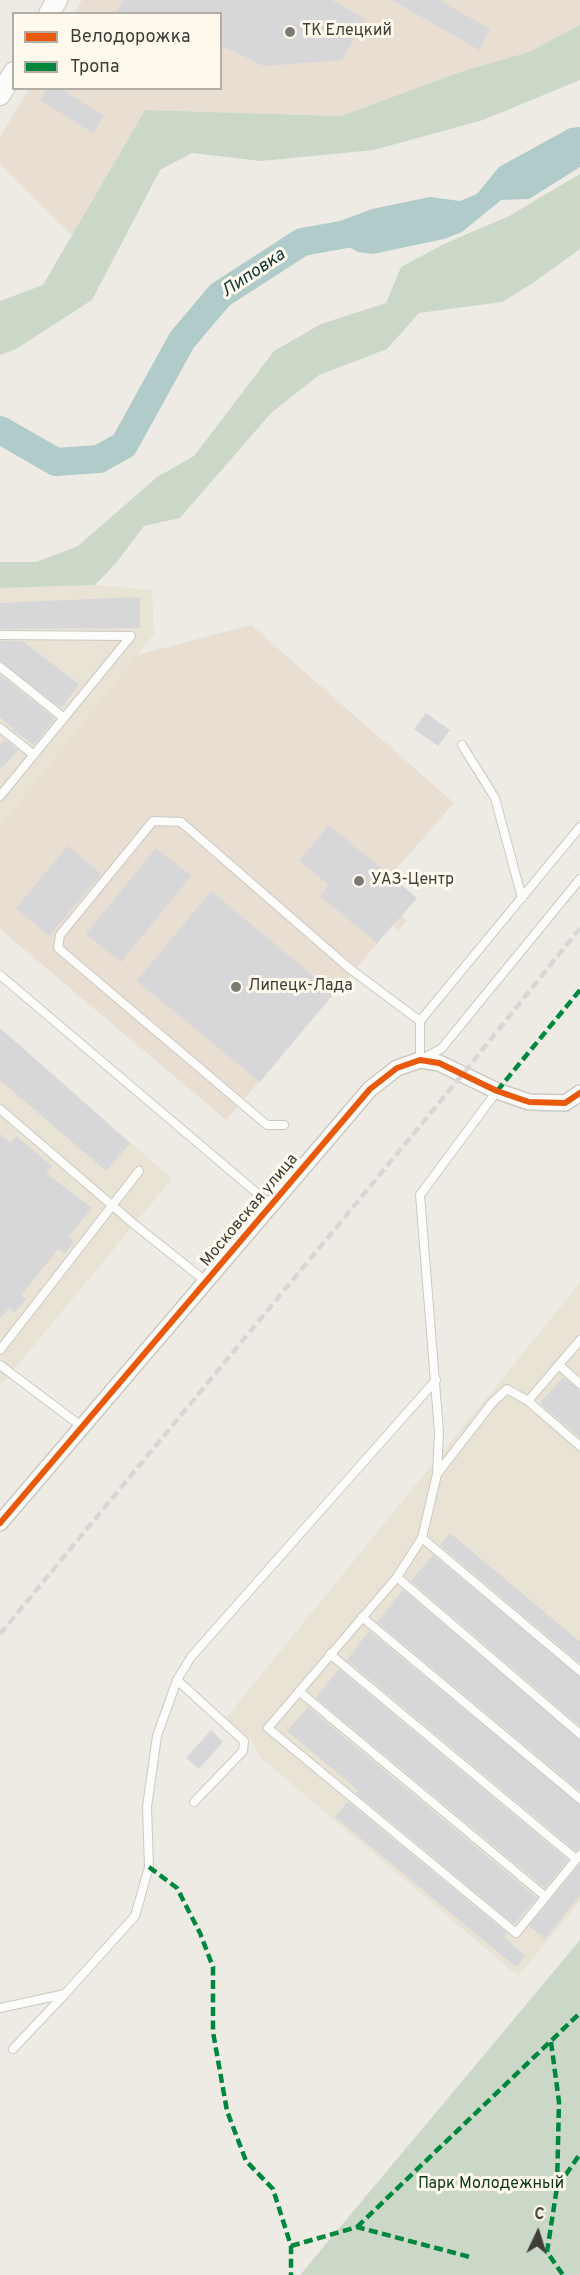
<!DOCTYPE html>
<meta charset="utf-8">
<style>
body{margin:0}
#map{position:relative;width:580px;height:2275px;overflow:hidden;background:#eeebe4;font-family:Overpass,sans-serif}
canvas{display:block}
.legend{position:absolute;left:12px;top:12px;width:210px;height:78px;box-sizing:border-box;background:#fffaed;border:2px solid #b2aea5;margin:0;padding:8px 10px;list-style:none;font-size:18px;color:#3f3d38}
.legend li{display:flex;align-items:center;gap:12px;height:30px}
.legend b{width:30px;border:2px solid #b2aea5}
.north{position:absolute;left:508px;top:2203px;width:60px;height:60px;-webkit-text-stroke:4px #fffaed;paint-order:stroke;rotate:4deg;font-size:16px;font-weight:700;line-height:24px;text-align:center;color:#3f3d38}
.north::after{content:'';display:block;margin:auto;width:21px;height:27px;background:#3f3d38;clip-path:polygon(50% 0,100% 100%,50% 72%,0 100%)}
</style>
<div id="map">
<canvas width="580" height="2275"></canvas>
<ul class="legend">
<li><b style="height:8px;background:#e8590c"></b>Велодорожка</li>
<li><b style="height:8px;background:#00873e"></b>Тропа</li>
</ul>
<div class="north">С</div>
</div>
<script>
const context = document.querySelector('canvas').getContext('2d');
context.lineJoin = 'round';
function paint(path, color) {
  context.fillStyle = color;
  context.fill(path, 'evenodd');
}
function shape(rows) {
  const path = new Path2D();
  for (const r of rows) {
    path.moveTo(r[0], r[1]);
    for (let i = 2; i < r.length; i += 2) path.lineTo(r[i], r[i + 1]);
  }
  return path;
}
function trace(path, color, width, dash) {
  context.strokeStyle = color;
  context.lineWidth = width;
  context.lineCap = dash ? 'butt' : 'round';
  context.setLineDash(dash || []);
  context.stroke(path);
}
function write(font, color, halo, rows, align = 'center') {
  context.font = font + ' Overpass,sans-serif';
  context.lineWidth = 6;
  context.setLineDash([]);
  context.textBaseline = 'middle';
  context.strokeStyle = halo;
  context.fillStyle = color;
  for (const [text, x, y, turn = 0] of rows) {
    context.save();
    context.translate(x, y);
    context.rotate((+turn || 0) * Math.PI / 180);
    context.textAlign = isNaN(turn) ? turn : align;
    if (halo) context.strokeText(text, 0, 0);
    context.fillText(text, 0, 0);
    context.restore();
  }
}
paint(shape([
 [82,0,580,0,580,29,529,52,460,72,341,116,145,110,72,235,0,164,0,137,29,89,220,88,220,14,74,13],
 [251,625,454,803,390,876,417,898,402,916,407,921,399,930,393,925,226,1120,0,929,0,826,137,655]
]), '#e8ded2');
paint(shape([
 [95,585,152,590,154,634,0,826,0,588],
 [0,1028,172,1179,0,1386],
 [580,1283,580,1902,518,1976,260,1757,251,1739,226,1718]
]), '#e8e3d4');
paint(shape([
 [580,25,580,80,483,120,374,150,261,161,192,153,160,170,92,300,16,349,0,355,0,301,43,285,145,110,341,116,460,72,529,52],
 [580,174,580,249,533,283,502,302,419,313,387,349,319,375,271,413,180,518,144,526,116,563,95,585,0,588,0,562,36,562,78,546,157,477,194,456,274,351,321,324,386,303,401,267,444,244,509,216],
 [580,1940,580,2275,300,2275]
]), '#cbd8c8');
paint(shape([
 [580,127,580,167,529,199,501,200,462,232,444,239,373,254,358,252,330,236,335,223,372,209,430,197,460,201,477,194,499,167,570,128]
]), '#b0cbc9');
trace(shape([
 [0,430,56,462,99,459,124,445,182,340,220,295,302,242,369,230]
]), '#b0cbc9', 28);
paint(shape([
 [123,0,331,0,366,19,342,60,264,66,220,45,220,14,116,14],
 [392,0,439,0,490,29,479,50],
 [47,88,60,88,104,116,93,133,40,100],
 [140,597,140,628,0,629,0,603],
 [0,641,22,641,79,684,61,708,0,661],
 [0,675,53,717,53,721,34,745,13,730,14,729,0,717],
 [426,713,450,730,438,746,414,729],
 [5,740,18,750,0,770,0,745],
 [329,825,417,898,377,943,320,896,329,885,299,861],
 [68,846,101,874,49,936,16,908],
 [156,848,191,876,121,962,86,934],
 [211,891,334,993,260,1082,137,981],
 [0,1028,130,1143,106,1171,0,1080],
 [0,1134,11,1143,16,1136,52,1166,46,1173,92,1208,68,1237,74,1242,64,1254,59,1248,21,1295,26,1299,14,1313,10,1307,0,1318],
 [563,1377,580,1390,580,1438,540,1403],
 [450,1533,580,1642,580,1663,440,1545],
 [433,1555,580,1677,580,1726,411,1581],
 [403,1590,580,1740,580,1791,377,1622],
 [369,1631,580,1805,580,1849,576,1851,347,1660],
 [339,1669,568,1860,545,1888,316,1698],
 [308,1707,537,1898,514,1924,356,1793,358,1790,287,1731],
 [211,1730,223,1742,199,1769,186,1758],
 [348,1802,507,1933,504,1937,525,1956,516,1967,335,1817],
 [580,1864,580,1896,545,1939,529,1926]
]), '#d7d6d9');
const service = shape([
 [0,635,131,636,0,796],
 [0,667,64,718],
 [0,728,34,755],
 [462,745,495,798,522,898],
 [0,975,271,1205],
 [420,1021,580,827],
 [497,1091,420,1195,439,1432,437,1474,422,1538,397,1577,268,1728,516,1933,580,1855],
 [0,1109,135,1225,208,1283],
 [284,1125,267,1125,58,948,60,935,153,821,181,822,349,968,420,1021,420,1060,441,1049,580,879],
 [0,1350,139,1171],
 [0,1365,81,1426],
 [559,1365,580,1384],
 [528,1401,580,1340],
 [437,1474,492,1403,507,1389,528,1401,580,1446],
 [422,1538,580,1671],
 [397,1577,580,1734],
 [362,1617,580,1799],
 [330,1654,576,1859],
 [177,1680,244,1741,243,1751,194,1802],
 [300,1692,546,1897],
 [0,2008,65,1994,135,1916,149,1867,147,1807,157,1736,177,1680,191,1657,436,1380],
 [13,2049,65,1994]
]);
const minor = shape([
 [0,1523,370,1089,397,1068,420,1060,439,1063,497,1091,529,1102,565,1103,580,1093]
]);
const tertiary = shape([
 [49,14,57,0],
 [0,95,14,72]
]);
trace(service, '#cbc9c3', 10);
trace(minor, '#cbc9c3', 18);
trace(tertiary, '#cbc9c3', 22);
trace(service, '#fcfcfb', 8);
trace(minor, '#fcfcfb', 15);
trace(tertiary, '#fcfcfb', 20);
trace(shape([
 [0,1634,463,1074,580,928]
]), '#d7d7d5', 4.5, [9, 4.5]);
trace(shape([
 [497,1091,580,990],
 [149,1867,177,1888,200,1933,213,1967,213,2032,227,2111,246,2161,273,2189,291,2246,291,2275],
 [551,2042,559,2102,557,2187,547,2252,563,2275],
 [558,2186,580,2154],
 [357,2227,580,2013],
 [291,2246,357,2227,470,2257]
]), '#00873e', 4.5, [9, 4.5]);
trace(shape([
 [0,1523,370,1089,397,1068,420,1060,439,1063,497,1091,529,1102,565,1103,580,1093]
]), '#e8590c', 6);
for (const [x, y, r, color] of [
 [290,32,6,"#7c7a74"],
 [359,881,6,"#7c7a74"],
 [236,987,6,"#7c7a74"]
]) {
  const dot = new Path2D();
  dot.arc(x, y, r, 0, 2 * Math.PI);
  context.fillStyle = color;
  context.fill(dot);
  trace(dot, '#fffaed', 2);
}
write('16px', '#3f3d38', '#fffaed', [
 ["ТК Елецкий",302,32],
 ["УАЗ-Центр",371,881],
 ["Липецк-Лада",248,987]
], 'left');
write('16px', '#3f3d38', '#fffaed', [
 ["Московская улица",250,1211,-50]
]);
write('16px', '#0d3716', '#fffaed', [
 ["Парк Молодежный",491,2185]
]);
write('italic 18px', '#113939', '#fffaed', [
 ["Липовка",254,274,-34]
]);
</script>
